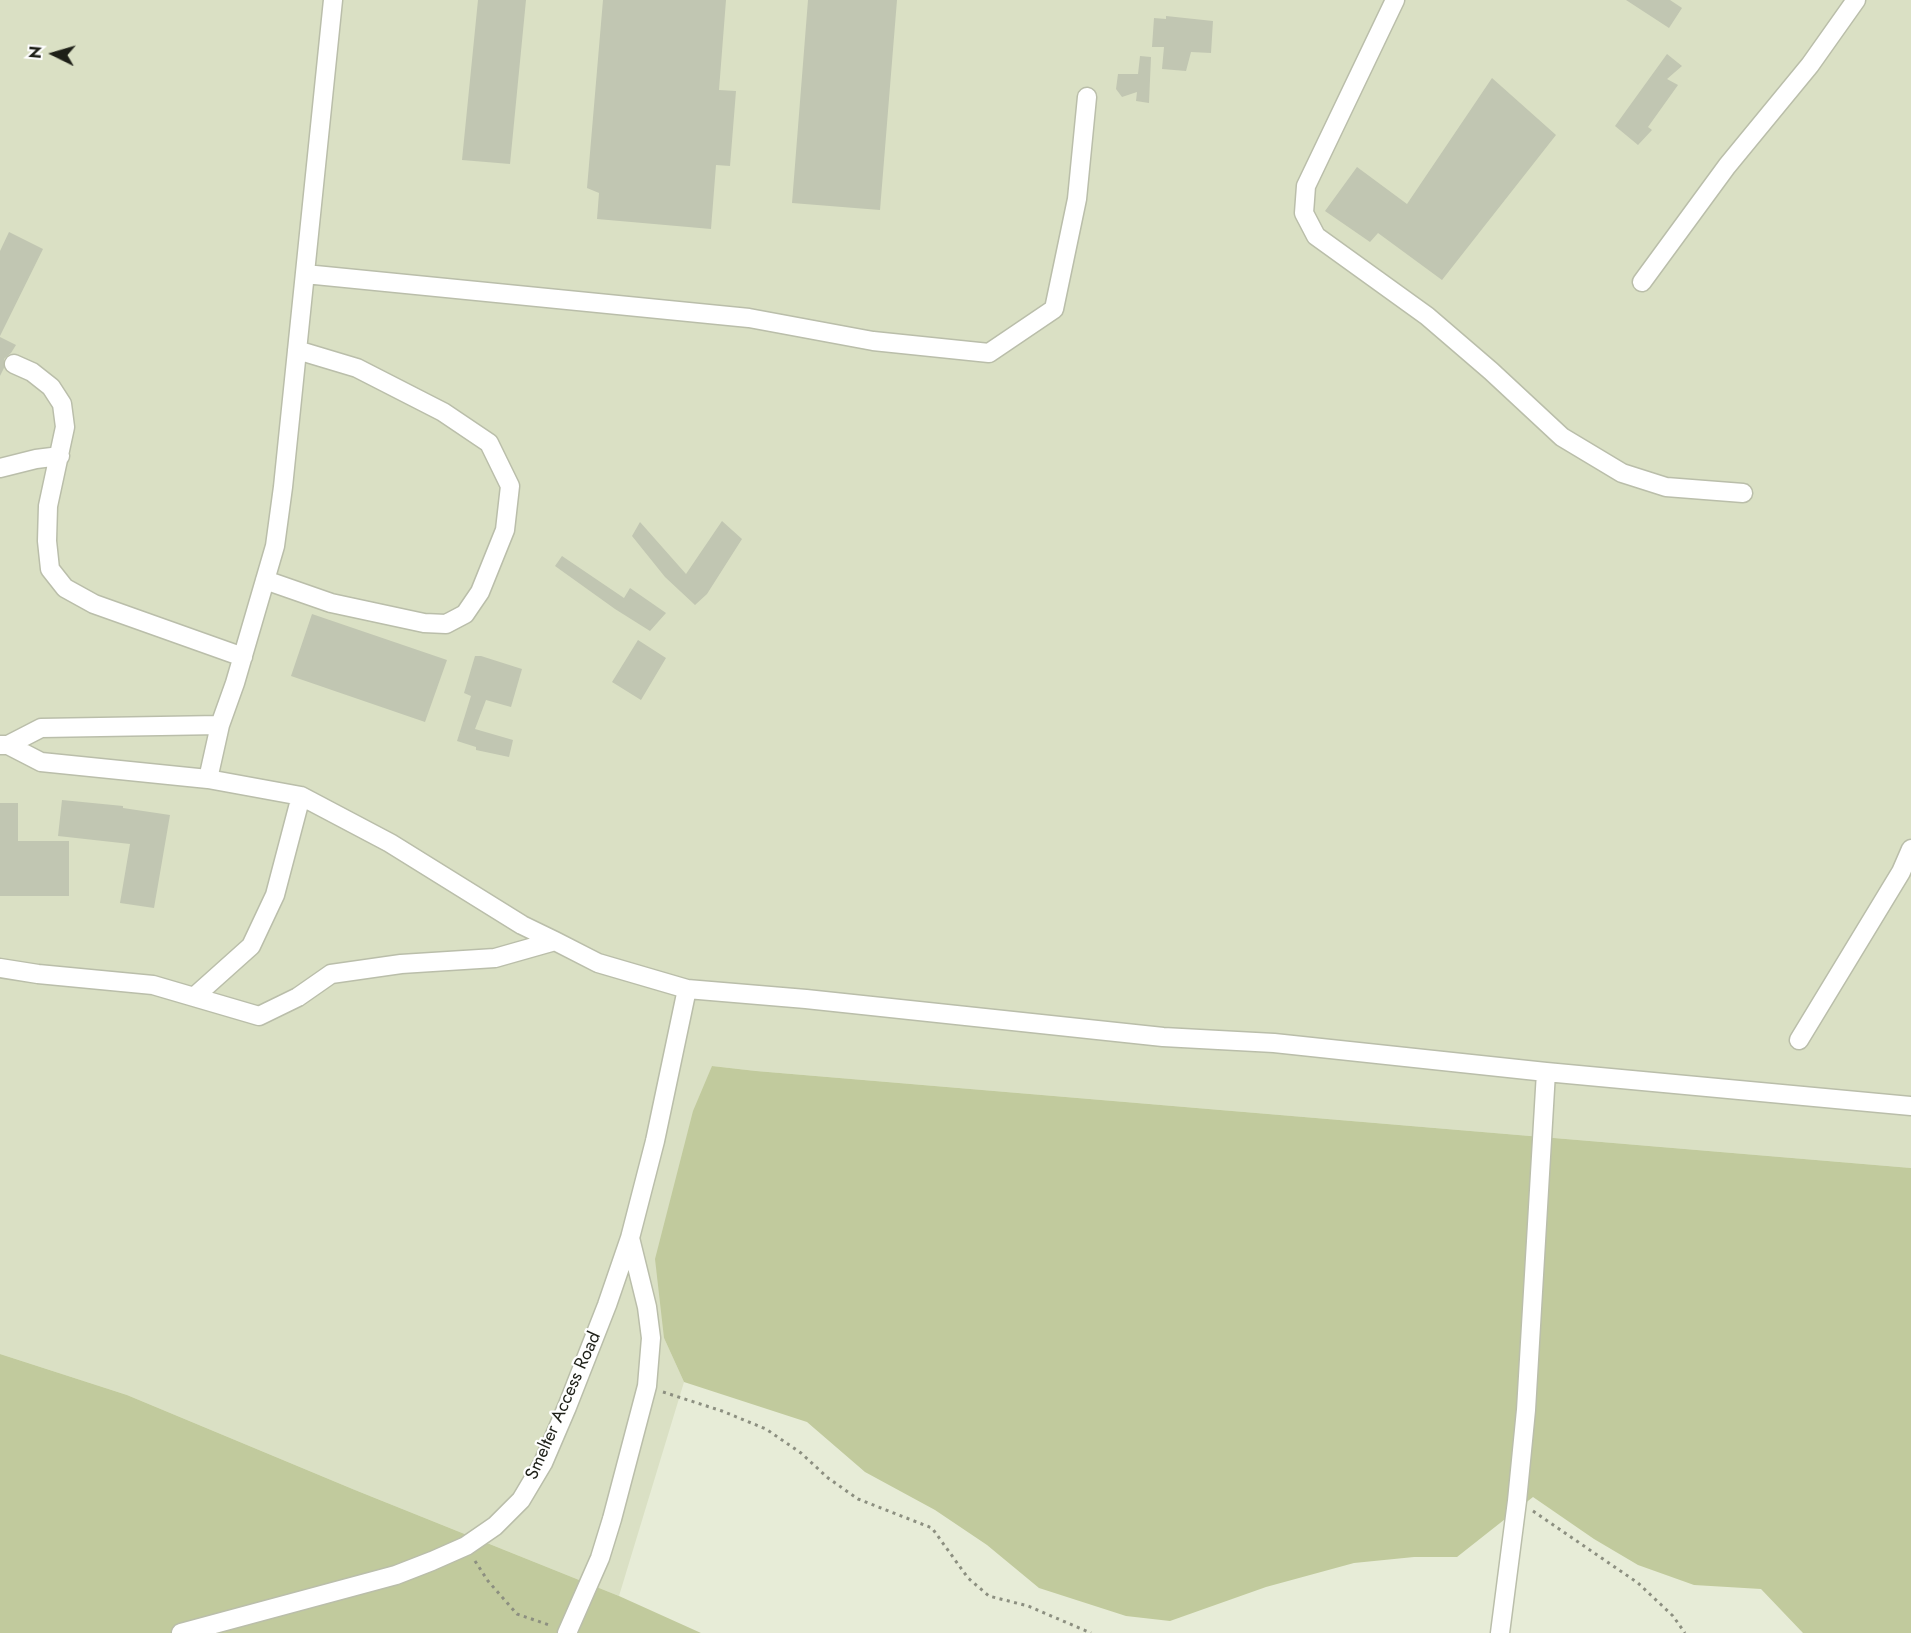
<!DOCTYPE html>
<style>
body{margin:0}
#map{position:relative;width:1911px;height:1633px;overflow:hidden;background:#e7ecd7;font-family:Jost,sans-serif}
canvas{display:block}
.north{position:absolute;left:24px;top:24px;width:60px;height:60px;-webkit-text-stroke:4px #fff;paint-order:stroke;rotate:275deg;font-size:16px;font-weight:700;line-height:24px;text-align:center;color:#1e2018}
.north::after{content:'';display:block;margin:auto;width:21px;height:27px;background:#1e2018;clip-path:polygon(50% 0,100% 100%,50% 72%,0 100%)}
</style>
<div id="map">
<canvas width="1911" height="1633"></canvas>
<div class="north">N</div>
</div>
<script>
const context = document.querySelector('canvas').getContext('2d');
context.lineJoin = 'round';
function paint(path, color) {
  context.fillStyle = color;
  context.fill(path, 'evenodd');
}
function shape(rows) {
  const path = new Path2D();
  for (const r of rows) {
    path.moveTo(r[0], r[1]);
    for (let i = 2; i < r.length; i += 2) path.lineTo(r[i], r[i + 1]);
  }
  return path;
}
function trace(path, color, width, dash) {
  context.strokeStyle = color;
  context.lineWidth = width;
  context.lineCap = dash ? 'butt' : 'round';
  context.setLineDash(dash || []);
  context.stroke(path);
}
function write(font, color, halo, rows, align = 'center') {
  context.font = font + ' Jost,sans-serif';
  context.lineWidth = 4.5;
  context.setLineDash([]);
  context.textBaseline = 'middle';
  context.strokeStyle = halo;
  context.fillStyle = color;
  for (const [text, x, y, turn = 0] of rows) {
    context.save();
    context.translate(x, y);
    context.rotate((+turn || 0) * Math.PI / 180);
    context.textAlign = isNaN(turn) ? turn : align;
    if (halo) context.strokeText(text, 0, 0);
    context.fillText(text, 0, 0);
    context.restore();
  }
}
paint(shape([
 [0,0,1911,0,1911,1168,756,1071,712,1066,664,1338,684,1382,619,1596,355,1490,127,1395,0,1354]
]), '#dae0c4');
paint(shape([
 [712,1066,756,1071,1911,1168,1911,1633,1803,1633,1761,1589,1694,1585,1638,1565,1594,1539,1533,1497,1457,1557,1414,1557,1354,1563,1266,1587,1170,1621,1126,1616,1039,1588,987,1545,935,1510,865,1472,807,1422,684,1382,664,1338,655,1259,693,1111],
 [0,1354,127,1395,355,1490,619,1596,701,1633,0,1633]
]), '#c1ca9d');
paint(shape([
 [478,0,526,0,510,164,462,160],
 [603,0,726,0,719,90,736,91,730,166,716,165,711,229,597,219,599,193,587,188],
 [808,0,897,0,880,210,792,203],
 [1626,0,1670,0,1682,8,1669,28],
 [1166,16,1213,21,1211,53,1191,52,1186,71,1162,69,1164,47,1152,47,1154,18,1166,19],
 [1667,54,1682,66,1667,79,1678,85,1648,127,1652,130,1638,145,1615,126],
 [1140,56,1151,57,1149,103,1136,101,1137,92,1122,97,1116,89,1118,74,1138,74],
 [1492,78,1556,135,1442,280,1378,233,1370,242,1325,211,1357,167,1407,204],
 [9,232,43,249,0,336,0,251],
 [0,337,16,345,11,353,4,359,4,368,0,376],
 [722,521,742,539,707,594,695,605,665,577,632,536,640,522,686,574],
 [562,556,624,598,630,588,666,613,650,631,615,609,555,566],
 [312,614,447,660,425,722,291,676],
 [638,640,666,658,641,700,612,682],
 [475,656,481,656,522,669,511,707,486,700,475,729,513,740,509,757,476,750,476,747,457,741,471,696,464,693],
 [62,800,123,806,123,808,170,815,154,908,120,903,130,844,58,836],
 [0,803,18,803,18,841,69,841,69,896,0,896]
]), '#c1c6b2');
const minor = shape([
 [1395,0,1306,186,1304,213,1316,236,1427,316,1491,371,1562,437,1622,473,1666,487,1743,493],
 [305,274,749,318,873,341,989,353,1054,309,1077,199,1087,97],
 [1642,282,1727,166,1810,65,1856,0],
 [14,364,32,372,51,387,62,404,65,427,48,506,47,541,50,569,65,588,94,604,243,657],
 [0,468,36,459,60,456],
 [265,580,331,603,424,623,446,624,465,614,480,592,505,530,510,486,489,443,443,412,357,368,297,350],
 [0,745,8,745,41,762,208,779,301,796,390,843,522,925,555,941,598,963,687,989,806,999,1163,1037,1274,1043,1546,1072,1911,1106],
 [8,745,41,728,220,725],
 [208,779,220,725,235,683,275,546,283,487,333,0],
 [0,968,38,974,153,985,259,1016,298,997,331,974,401,964,495,958,555,941],
 [194,997,251,946,275,895,301,796],
 [1799,1040,1901,872,1911,849],
 [181,1633,396,1575,432,1561,466,1546,495,1526,521,1500,543,1463,567,1407,607,1305,630,1238,655,1141,687,989],
 [567,1633,600,1558,612,1519,647,1386,651,1338,647,1307,630,1238],
 [1500,1633,1517,1501,1526,1410,1546,1072]
]);
trace(minor, '#babeaa', 21);
trace(shape([
 [663,1392,722,1411,766,1429,801,1453,828,1478,858,1499,932,1528,968,1578,989,1596,1028,1606,1091,1633],
 [1533,1511,1638,1583,1673,1616,1685,1633],
 [475,1561,488,1581,517,1614,552,1626]
]), '#8c8f80', 3, [3, 4.5]);
trace(minor, '#fff', 18);
write('18px', '#1e2018', '#fff', [
 ["Smelter Access Road",564,1406,-66]
]);
</script>
